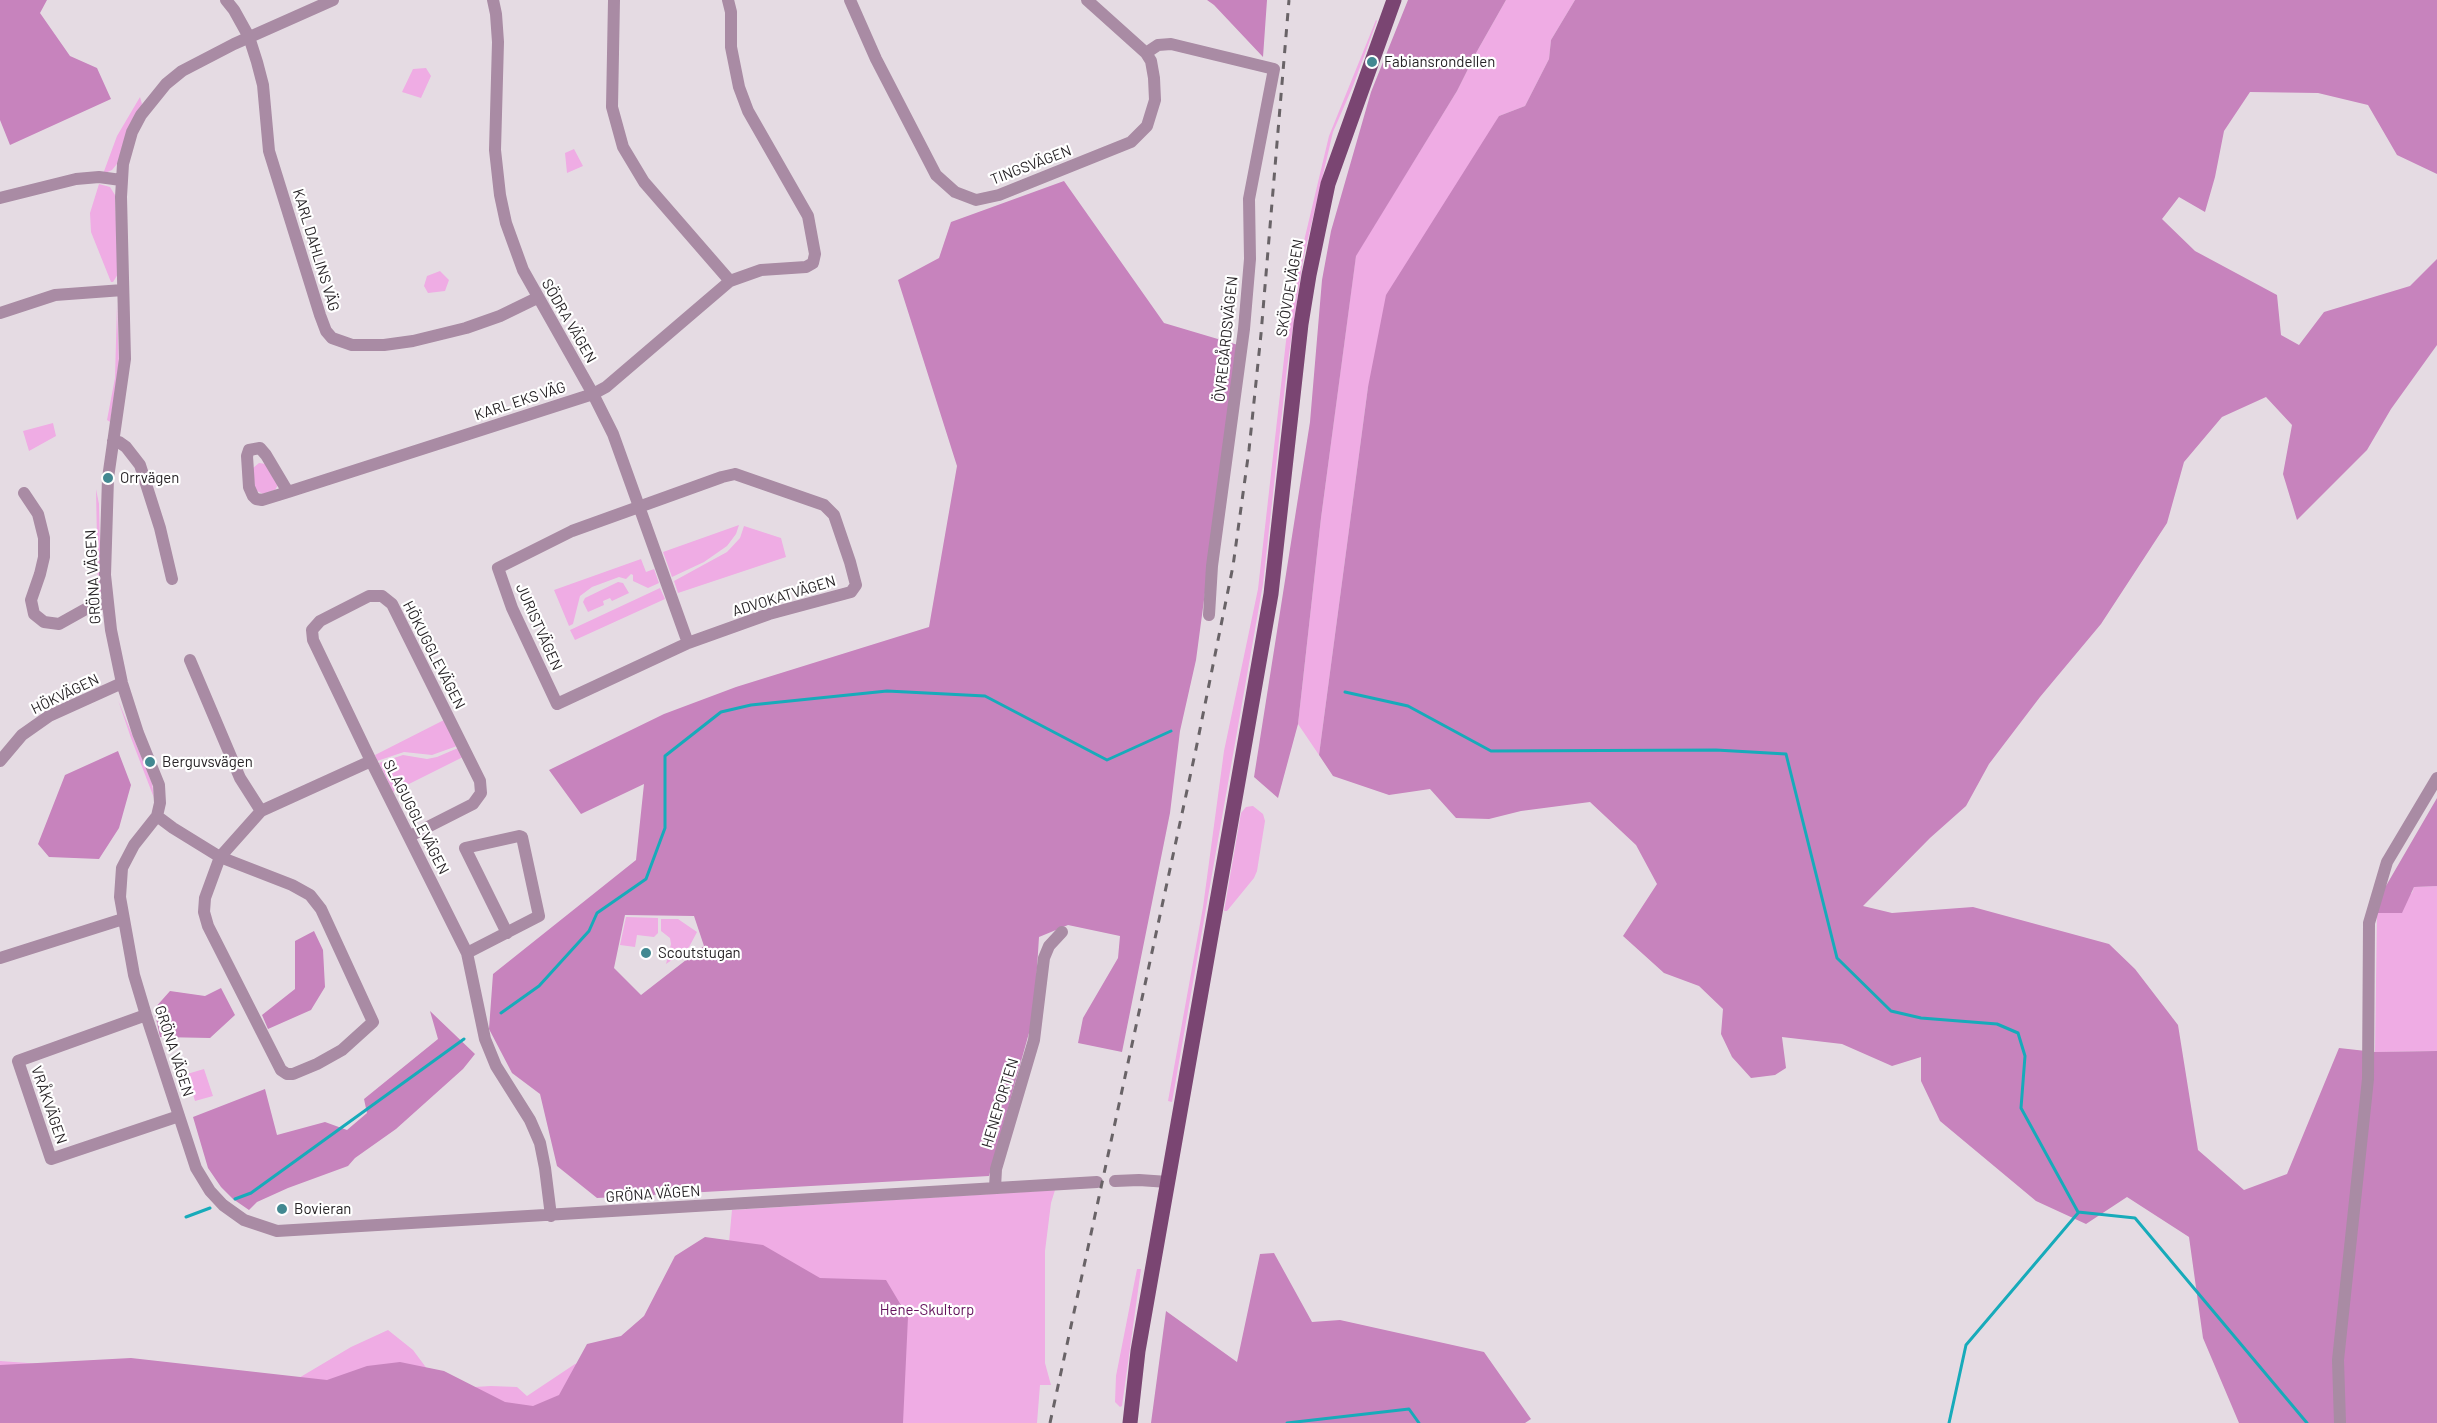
<!DOCTYPE html>
<meta charset="utf-8">
<style>
body{margin:0}
canvas{display:block;background:#e5dbe3}
</style>
<canvas width="2437" height="1423"></canvas>
<script>
const context = document.querySelector('canvas').getContext('2d');
context.lineJoin = 'round';
function paint(path, color) {
  context.fillStyle = color;
  context.fill(path, 'evenodd');
}
function shape(rows) {
  const path = new Path2D();
  for (const r of rows) {
    path.moveTo(r[0], r[1]);
    for (let i = 2; i < r.length; i += 2) path.lineTo(r[i], r[i + 1]);
  }
  return path;
}
function trace(path, color, width, dash) {
  context.strokeStyle = color;
  context.lineWidth = width;
  context.lineCap = dash ? 'butt' : 'round';
  context.setLineDash(dash || []);
  context.stroke(path);
}
function write(font, color, halo, rows, align = 'center') {
  context.font = font + ' Barlow,sans-serif';
  context.lineWidth = 4.5;
  context.setLineDash([]);
  context.textBaseline = 'middle';
  context.strokeStyle = halo;
  context.fillStyle = color;
  for (const [text, x, y, turn = 0] of rows) {
    context.save();
    context.translate(x, y);
    context.rotate((+turn || 0) * Math.PI / 180);
    context.textAlign = isNaN(turn) ? turn : align;
    if (halo) context.strokeText(text, 0, 0);
    context.fillText(text, 0, 0);
    context.restore();
  }
}
paint(shape([
 [1506,0,1575,0,1551,40,1549,59,1525,106,1499,116,1368,387,1319,755,1298,724,1321,518,1356,255,1457,91,1476,53],
 [1376,20,1377,21,1353,86,1333,132,1303,260,1287,368,1263,584,1172,1102,1168,1101,1203,907,1224,751,1258,589,1286,341,1299,262,1329,136],
 [426,68,431,76,421,98,402,92,413,69],
 [140,97,142,104,117,164,112,170,103,174,117,136],
 [574,149,583,166,567,173,565,153],
 [99,184,110,187,115,195,118,274,113,282,111,282,91,232,90,213],
 [440,271,449,280,445,291,428,293,424,286,427,276],
 [117,304,119,367,110,422,107,420,115,378],
 [53,423,56,436,29,451,23,431],
 [259,463,266,464,278,485,275,490,263,494,255,490,253,468],
 [96,489,99,504,101,591,98,595],
 [739,525,736,534,727,546,704,562,672,577,663,552],
 [744,526,781,538,786,557,678,593,674,581,727,552,740,538],
 [641,559,646,572,654,569,659,583,648,588,633,581,633,575,631,574,626,579,619,577,592,587,580,596,573,624,569,626,554,590],
 [618,582,623,583,629,593,612,601,610,598,603,601,604,605,588,612,583,602,585,598],
 [660,588,665,599,575,640,570,630],
 [118,700,152,783,154,798,131,738],
 [444,720,457,746,432,755,404,752,377,761,375,755],
 [458,748,463,757,393,792,379,763,403,755,427,759,437,757],
 [1253,806,1263,814,1265,821,1257,871,1254,878,1227,911,1224,911,1241,813,1246,807],
 [2437,886,2437,1051,2375,1052,2377,913,2412,893,2414,887],
 [626,917,658,918,658,933,654,937,637,935,635,947,620,945],
 [661,919,678,919,697,932,688,949,666,964,671,944,670,938,661,931],
 [204,1069,213,1096,195,1101,187,1074],
 [1055,1190,1051,1203,1045,1251,1045,1363,1051,1385,1040,1385,1037,1423,0,1423,0,1361,292,1382,351,1347,388,1330,413,1350,442,1389,491,1386,517,1387,527,1396,575,1364,619,1354,729,1242,732,1210],
 [1137,1269,1141,1269,1122,1406,1120,1407,1115,1402,1116,1376]
]), '#eface4');
paint(shape([
 [0,0,47,0,40,13,70,56,97,68,111,99,10,145,0,120],
 [1207,0,1267,0,1263,57,1214,5],
 [1408,0,1506,0,1476,53,1457,91,1356,256,1321,518,1298,724,1278,798,1254,777,1310,422,1322,280,1331,231,1371,92],
 [1575,0,2437,0,2437,174,2397,155,2368,105,2318,93,2250,92,2224,131,2215,177,2205,212,2179,197,2162,219,2195,251,2277,295,2281,335,2299,345,2324,312,2410,286,2437,259,2437,345,2391,409,2367,450,2297,520,2283,474,2292,425,2266,397,2222,417,2184,462,2167,523,2101,624,2040,697,1989,764,1966,806,1930,838,1863,906,1892,913,1973,907,2109,944,2135,969,2178,1025,2198,1150,2244,1190,2287,1174,2339,1048,2375,1052,2437,1051,2437,1423,2239,1423,2203,1338,2189,1237,2127,1197,2086,1224,2036,1201,1940,1121,1921,1081,1921,1057,1892,1066,1842,1044,1782,1037,1786,1068,1775,1075,1751,1078,1732,1057,1721,1034,1723,1009,1699,986,1664,973,1623,936,1657,884,1636,845,1590,802,1521,811,1489,819,1456,818,1430,789,1389,795,1333,776,1319,755,1368,387,1386,295,1499,116,1525,106,1549,59,1551,40],
 [1064,181,1164,323,1238,345,1196,660,1180,731,1170,813,1122,1052,1078,1043,1083,1018,1118,958,1120,936,1068,925,1039,937,1034,1015,989,1176,597,1198,557,1166,540,1094,512,1073,489,1029,493,974,636,860,644,784,581,814,549,770,664,714,736,687,929,627,957,466,898,280,939,258,951,222],
 [625,915,694,916,704,946,641,995,614,968],
 [118,751,131,785,119,828,99,859,49,857,38,844,65,775],
 [2437,798,2437,886,2414,887,2402,913,2377,913,2383,891],
 [314,931,323,950,325,987,311,1010,268,1029,262,1015,295,989,295,941],
 [221,988,235,1015,210,1038,160,1037,154,1009,170,991,205,996],
 [430,1011,475,1054,463,1069,396,1129,355,1158,348,1166,288,1188,257,1202,249,1210,233,1199,221,1187,208,1168,193,1117,265,1089,277,1135,325,1122,347,1130,367,1113,364,1099,438,1039],
 [705,1237,763,1245,820,1278,886,1280,908,1317,903,1423,0,1423,0,1365,131,1358,327,1380,367,1366,400,1362,444,1371,505,1402,533,1406,559,1395,587,1344,621,1336,644,1316,675,1256],
 [1274,1253,1312,1322,1340,1320,1484,1352,1531,1419,1525,1423,1151,1423,1166,1311,1237,1362,1260,1254]
]), '#c783bd');
trace(shape([
 [1345,692,1408,706,1491,751,1716,750,1786,754,1837,958,1891,1011,1921,1018,1997,1024,2018,1033,2025,1056,2021,1108,2078,1212],
 [501,1013,539,986,589,931,597,913,646,879,665,828,665,756,721,712,751,705,887,691,985,696,1107,760,1171,731],
 [235,1199,251,1193,464,1039],
 [2078,1212,2135,1218,2307,1423],
 [186,1217,210,1208],
 [1287,1423,1409,1409,1419,1423],
 [1949,1423,1966,1345,2078,1213]
]), '#17abba', 3);
trace(shape([
 [226,0,234,10,249,37,257,62,263,85,269,151,320,315,326,331,332,338,352,345,384,345,413,341,466,328,500,316,537,298],
 [333,0,234,44,182,71,166,84,141,115,132,132,123,164,121,197,125,359,108,478,105,575,111,630,122,683,138,733,159,785,160,803,157,816,134,845,122,868,120,897,134,975,146,1015,196,1168,210,1191,223,1205,244,1220,277,1231,1097,1182],
 [493,0,496,14,498,42,495,150,500,195,506,223,523,270,593,394,613,434,688,643],
 [614,0,612,107,623,147,644,182,730,281,761,270,806,267,813,263,815,254,808,216,748,111,739,87,731,47,731,12,728,0],
 [850,0,876,59,936,175,955,192,976,200,999,195,1131,142,1147,126,1155,100,1154,78,1151,61,1146,53],
 [1087,0,1146,53,1158,45,1171,44,1274,69,1249,199,1250,259,1244,329,1212,566,1209,615],
 [0,198,76,179,99,177,121,180],
 [0,313,55,295,123,290],
 [113,441,119,442,126,447,140,465,160,528,172,579],
 [735,474,824,505,834,515,850,562,856,585,851,592,769,614,688,643,557,704,512,608,498,568,572,531,722,477,735,474],
 [288,492,262,500,256,499,253,496,249,487,247,456,249,450,260,448,266,455,288,492,593,394,606,387,730,281],
 [24,493,38,514,44,538,44,557,40,574,31,600,34,614,44,622,59,624,93,605,107,603],
 [190,660,240,778,261,811],
 [0,761,22,735,49,716,122,683],
 [371,761,313,640,312,630,320,621,369,596,382,596,392,604,480,781,481,793,473,804,410,836],
 [157,816,173,828,220,857,292,885,310,895,321,909,373,1022,342,1050,317,1064,293,1074,287,1074,281,1070,208,926,204,912,205,898,220,857,261,811,371,761,467,953,485,1039,496,1066,530,1120,540,1143,545,1168,551,1216],
 [467,953,539,916,522,837,519,836,465,848,507,933],
 [0,958,123,919],
 [146,1015,18,1061,51,1159,179,1116],
 [1115,1181,1139,1180,1168,1182],
 [995,1188,996,1169,1034,1040,1044,958,1049,946,1062,932],
 [2340,1423,2338,1360,2368,1079,2369,923,2387,862,2437,778]
]), '#a98ba4', 12);
trace(shape([
 [1130,1423,1138,1351,1271,594,1301,324,1309,275,1328,184,1394,0]
]), '#7a4572', 15);
trace(shape([
 [1050,1423,1196,749,1233,566,1249,450,1261,334,1289,0]
]), '#696367', 3, [8, 8]);
for (const [x, y, r, color] of [
 [1372,62,6,"#428891"],
 [108,478,6,"#428891"],
 [150,762,6,"#428891"],
 [646,953,6,"#428891"],
 [282,1209,6,"#428891"]
]) {
  const dot = new Path2D();
  dot.arc(x, y, r, 0, 2 * Math.PI);
  context.fillStyle = color;
  context.fill(dot);
  trace(dot, '#fff', 2);
}
write('15px', '#272326', '#fff', [
 ["Fabiansrondellen",1384,62],
 ["Orrvägen",120,478],
 ["Berguvsvägen",162,762],
 ["Scoutstugan",658,953],
 ["Bovieran",294,1209]
], 'left');
write('15px', '#272326', '#fff', [
 ["TINGSVÄGEN",1031,165,-21],
 ["KARL DAHLINS VÄG",316,250,73],
 ["SKÖVDEVÄGEN",1290,288,-80],
 ["SÖDRA VÄGEN",569,321,60],
 ["ÖVREGÅRDSVÄGEN",1226,339,-84],
 ["KARL EKS VÄG",520,401,-18],
 ["GRÖNA VÄGEN",93,577,-93],
 ["ADVOKATVÄGEN",784,596,-17],
 ["JURISTVÄGEN",539,627,66],
 ["HÖKUGGLEVÄGEN",434,655,63],
 ["HÖKVÄGEN",65,694,-26],
 ["SLAGUGGLEVÄGEN",416,817,63],
 ["GRÖNA VÄGEN",174,1051,72],
 ["HENEPORTEN",1000,1103,-73],
 ["VRÅKVÄGEN",49,1105,71],
 ["GRÖNA VÄGEN",653,1194,-4]
]);
write('15px', '#64125d', '#fff', [
 ["Hene-Skultorp",927,1310]
]);
</script>
